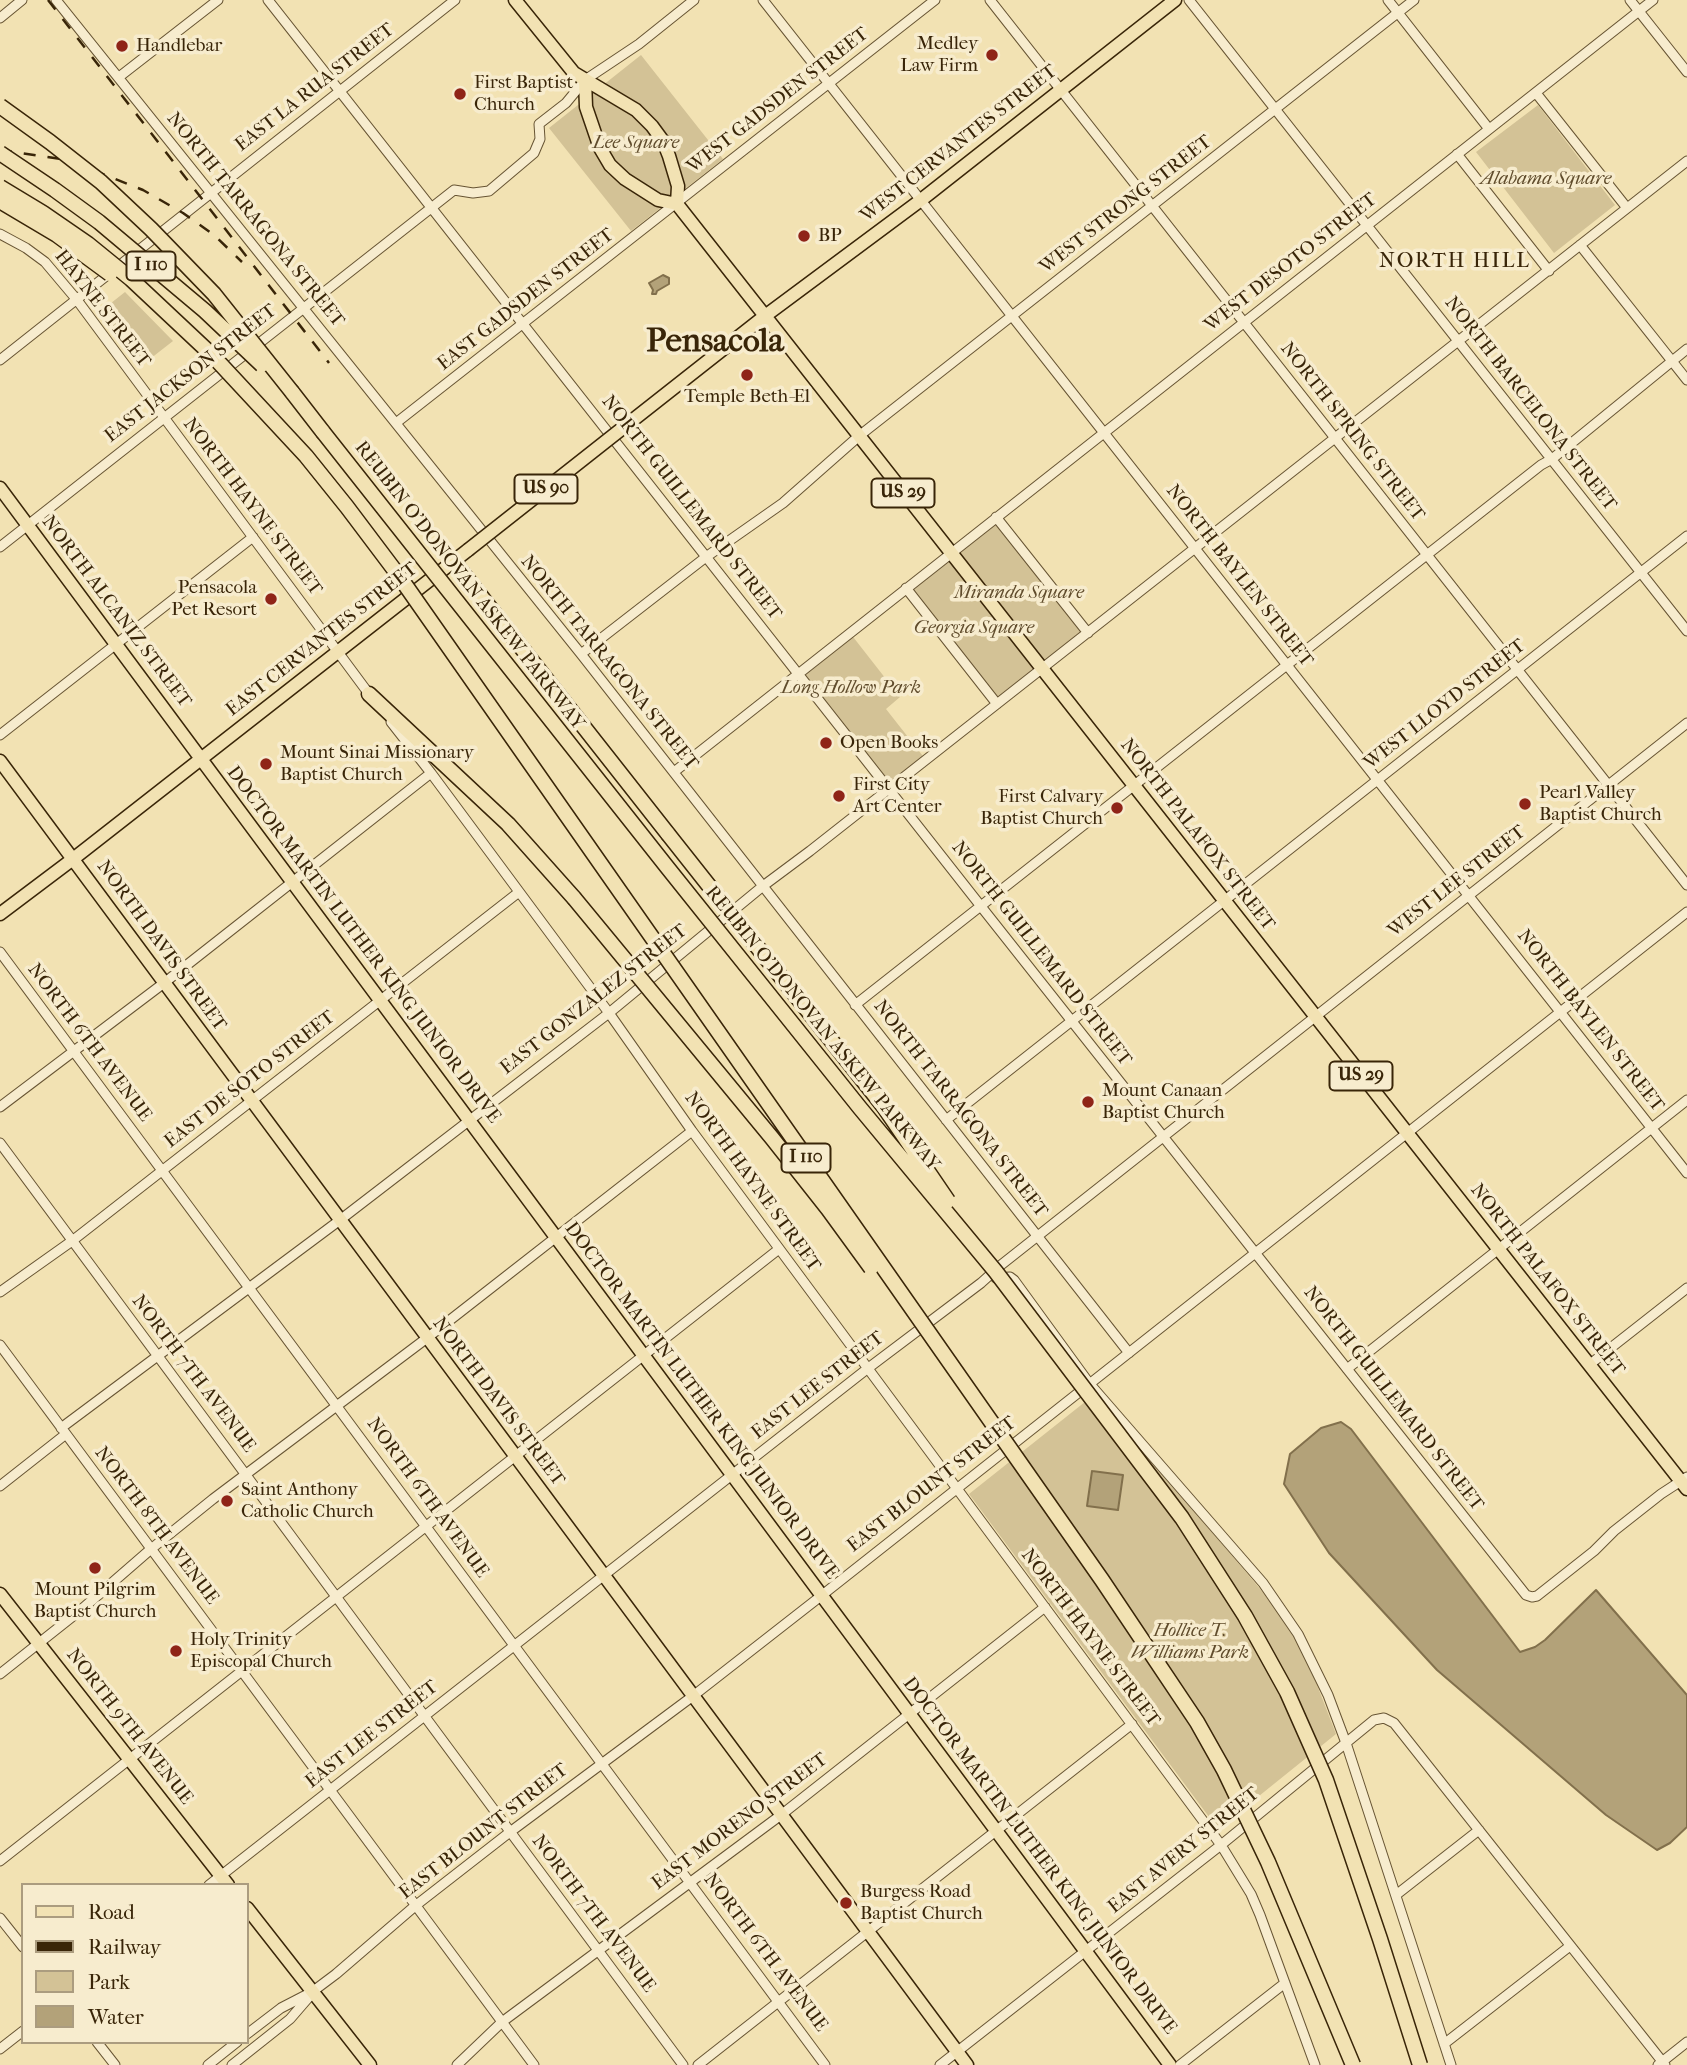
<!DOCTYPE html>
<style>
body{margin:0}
#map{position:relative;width:1687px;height:2065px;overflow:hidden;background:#f2e2b3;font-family:"IM FELL French Canon",serif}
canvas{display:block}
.legend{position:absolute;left:21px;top:1883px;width:228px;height:161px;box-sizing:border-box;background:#f7ecce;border:2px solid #ab9c7f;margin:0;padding:9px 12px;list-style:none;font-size:21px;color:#392508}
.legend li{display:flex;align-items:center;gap:14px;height:35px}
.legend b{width:35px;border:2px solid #ab9c7f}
</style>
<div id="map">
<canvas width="1687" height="2065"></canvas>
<ul class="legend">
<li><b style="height:9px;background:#f2e2b3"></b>Road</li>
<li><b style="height:9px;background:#392508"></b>Railway</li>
<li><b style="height:19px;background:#d3c296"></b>Park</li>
<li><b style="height:19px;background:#b3a279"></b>Water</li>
</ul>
</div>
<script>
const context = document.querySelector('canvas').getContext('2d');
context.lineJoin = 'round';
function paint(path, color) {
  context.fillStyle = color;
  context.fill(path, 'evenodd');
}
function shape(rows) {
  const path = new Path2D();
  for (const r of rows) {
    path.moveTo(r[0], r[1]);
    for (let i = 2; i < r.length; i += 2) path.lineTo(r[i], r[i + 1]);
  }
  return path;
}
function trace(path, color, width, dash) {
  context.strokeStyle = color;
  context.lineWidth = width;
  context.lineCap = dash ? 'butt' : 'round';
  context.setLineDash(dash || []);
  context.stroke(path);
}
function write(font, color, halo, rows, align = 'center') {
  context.font = font + ' "IM FELL French Canon",serif';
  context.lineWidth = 7;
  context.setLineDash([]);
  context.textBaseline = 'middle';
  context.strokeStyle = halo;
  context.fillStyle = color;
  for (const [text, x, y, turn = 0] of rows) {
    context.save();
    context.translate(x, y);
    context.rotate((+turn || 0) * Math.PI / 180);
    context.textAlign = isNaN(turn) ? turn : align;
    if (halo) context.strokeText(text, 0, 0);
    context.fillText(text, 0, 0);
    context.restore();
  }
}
paint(shape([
 [641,55,723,159,631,231,549,128],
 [1538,105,1615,205,1554,253,1476,152],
 [125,292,173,341,141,366,101,311],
 [996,517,1088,633,997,704,906,588],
 [850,633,900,697,886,709,926,760,889,789,798,673],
 [1095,1394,1267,1597,1292,1633,1312,1672,1336,1734,1218,1829,969,1494]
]), '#d3c296');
const water = shape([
 [663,275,669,278,669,284,657,291,656,294,652,294,653,290,649,283,663,275],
 [1341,1422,1351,1429,1520,1652,1535,1647,1545,1640,1596,1590,1687,1695,1687,1827,1670,1843,1657,1850,1606,1815,1437,1670,1329,1553,1284,1484,1290,1454,1321,1428,1341,1422],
 [1092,1471,1123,1475,1118,1510,1087,1506,1092,1471]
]);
paint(water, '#b3a279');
trace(water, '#82704c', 2);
const minor = shape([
 [56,0,581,654,1129,1353],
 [268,0,987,914,1526,1595,1532,1597,1537,1596,1594,1551,1614,1531,1661,1494,1687,1477],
 [763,0,1687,1173],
 [990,0,1687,885],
 [1189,0,1687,631],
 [1388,0,1489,129],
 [1630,0,1687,72],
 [0,18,22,0],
 [119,77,218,0],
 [1536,93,1627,208],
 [1457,154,1549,271],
 [0,234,26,248,45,262,77,300,372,698],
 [1580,245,1687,380],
 [0,360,455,0],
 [396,423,935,0],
 [996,517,1088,633],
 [0,547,454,190,473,193,489,191,534,153,540,139,539,124,566,103,585,80,639,44,694,0],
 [906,588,997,704],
 [581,654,706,557,783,503,859,436,1414,0],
 [391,722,431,773,609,1013,692,1131,1221,1845,1251,1894,1260,1915,1315,2065],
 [0,735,253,537],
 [674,772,1653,0],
 [0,952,825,2065],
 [855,1005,1541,465,1552,459,1687,349],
 [0,1107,164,983,431,773],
 [946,1120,1687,536],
 [0,1143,683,2065],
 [996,1278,1010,1277,1014,1280,1089,1383,1263,1583,1298,1634,1328,1695,1346,1743,1451,2065],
 [0,1292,72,1241,519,892],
 [0,1345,534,2065],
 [1589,1365,1687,1288],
 [1347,1369,1687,1100],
 [61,1428,340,1220,609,1013,763,886,810,851,1687,161],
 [0,1486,66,1434],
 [0,1674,82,1609,151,1549,213,1499,427,1338,692,1131],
 [0,1861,779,1249],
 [209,1885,867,1369,981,1283,1001,1265,1687,723],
 [1396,1895,1479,1830],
 [0,1918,23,1947],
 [247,2034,281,2008,312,1992,336,1974,415,1906,510,1832,693,1696,821,1596,1687,912],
 [97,2042,115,2065],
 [1444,2044,1570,1946],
 [0,2049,23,2031],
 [208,2065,237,2042],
 [232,2065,290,2019,309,1997],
 [457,2065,502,2022,781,1815,1045,1607],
 [698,2065,1132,1724],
 [940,2065,1221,1845,1374,1720,1384,1718,1394,1723,1665,2065],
 [1180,2065,1285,1983],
 [1658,2065,1687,2042]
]);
const major = shape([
 [515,0,574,73,636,110,652,126,663,141,669,156,678,186,677,204],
 [585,80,586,107,600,148,610,165,625,179,658,200,677,204,1687,1489],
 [624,427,765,316,921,200,1175,0],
 [0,488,1170,2065],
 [0,761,967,2065],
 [0,914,73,859,468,550],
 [0,1594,228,1885],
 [247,1908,370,2065]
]);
const highway = shape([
 [292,392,323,432],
 [454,562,668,834],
 [369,694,508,824,574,898]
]);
trace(minor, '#675433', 11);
trace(major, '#392508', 15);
trace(highway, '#392508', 17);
trace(minor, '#f7ecce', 9);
trace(major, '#f2e2b3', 12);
trace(highway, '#f2e2b3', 14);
trace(shape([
 [48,0,329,363],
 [0,150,67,160,143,190,183,213,214,235,242,262]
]), '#392508', 2.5, [12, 12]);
const majorBridge = shape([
 [468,550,624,427]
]);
const highwayBridge = shape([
 [0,106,50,142,101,182,151,229,214,294,292,392],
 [0,153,55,190,99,222,205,311,262,365],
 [0,187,43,213,88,244,131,279,212,355,306,456,347,507,399,576,1102,1580,1197,1722,1224,1770,1268,1862,1353,2065],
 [0,201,57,235,110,274],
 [323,432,667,867,860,1108,996,1272,1182,1518,1245,1616,1287,1692,1326,1780,1380,1939,1420,2065],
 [668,834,884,1107,948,1201],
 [574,898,772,1138,828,1209,871,1268]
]);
trace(majorBridge, '#392508', 15, []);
trace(highwayBridge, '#392508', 17, []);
trace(majorBridge, '#f2e2b3', 12);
trace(highwayBridge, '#f2e2b3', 14);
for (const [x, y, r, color] of [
 [122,46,7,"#8f2418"],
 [992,55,7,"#8f2418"],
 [460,94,7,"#8f2418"],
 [804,236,7,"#8f2418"],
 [747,375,7,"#8f2418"],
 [271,599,7,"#8f2418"],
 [826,743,7,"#8f2418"],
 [266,764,7,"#8f2418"],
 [839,796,7,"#8f2418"],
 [1525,804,7,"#8f2418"],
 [1117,808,7,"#8f2418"],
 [1088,1102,7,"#8f2418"],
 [227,1501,7,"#8f2418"],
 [95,1568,7,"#8f2418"],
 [176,1651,7,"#8f2418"],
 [846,1903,7,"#8f2418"]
]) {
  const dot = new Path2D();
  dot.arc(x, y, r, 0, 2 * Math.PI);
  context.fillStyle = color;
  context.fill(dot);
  trace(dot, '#f7ecce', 2.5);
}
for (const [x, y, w] of [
 [151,266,49],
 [546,489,63],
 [903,493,63],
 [1361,1076,63],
 [806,1158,49]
]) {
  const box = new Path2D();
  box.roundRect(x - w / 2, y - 14.5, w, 29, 5);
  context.fillStyle = '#f7ecce';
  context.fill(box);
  trace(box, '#392508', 2);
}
write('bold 18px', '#392508', null, [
 ["I 110",151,266],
 ["US 90",546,489],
 ["US 29",903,493],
 ["US 29",1361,1076],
 ["I 110",806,1158]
]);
write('19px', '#392508', '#f7ecce', [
 ["Medley",978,44,"right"],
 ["Law Firm",978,66,"right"],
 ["Handlebar",136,46],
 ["First Baptist",474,83],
 ["Church",474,105],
 ["BP",818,236],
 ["Temple Beth-El",747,397,"center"],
 ["Pensacola",257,588,"right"],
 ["Pet Resort",257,610,"right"],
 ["Open Books",840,743],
 ["Mount Sinai Missionary",280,753],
 ["Baptist Church",280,775],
 ["First City",853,785],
 ["Art Center",853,807],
 ["Pearl Valley",1539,793],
 ["Baptist Church",1539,815],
 ["First Calvary",1103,797,"right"],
 ["Baptist Church",1103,819,"right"],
 ["Mount Canaan",1102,1091],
 ["Baptist Church",1102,1113],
 ["Saint Anthony",241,1490],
 ["Catholic Church",241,1512],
 ["Mount Pilgrim",95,1590,"center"],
 ["Baptist Church",95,1612,"center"],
 ["Holy Trinity",190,1640],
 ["Episcopal Church",190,1662],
 ["Burgess Road",860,1892],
 ["Baptist Church",860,1914]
], 'left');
write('19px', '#392508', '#f7ecce', [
 ["EAST LA RUA STREET",315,88,-38],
 ["WEST GADSDEN STREET",778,101,-38],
 ["WEST CERVANTES STREET",959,144,-38],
 ["WEST STRONG STREET",1126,205,-38],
 ["NORTH TARRAGONA STREET",255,220,51],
 ["WEST DESOTO STREET",1291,263,-38],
 ["EAST GADSDEN STREET",526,300,-38],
 ["HAYNE STREET",102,309,52],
 ["EAST JACKSON STREET",191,374,-38],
 ["NORTH BARCELONA STREET",1530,404,52],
 ["NORTH SPRING STREET",1352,432,52],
 ["NORTH HAYNE STREET",252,507,53],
 ["NORTH GUILLEMARD STREET",691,508,52],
 ["NORTH BAYLEN STREET",1239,576,52],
 ["REUBIN O'DONOVAN ASKEW PARKWAY",469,586,52],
 ["NORTH ALCANIZ STREET",116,612,53],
 ["EAST CERVANTES STREET",322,640,-38],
 ["NORTH TARRAGONA STREET",609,663,51],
 ["WEST LLOYD STREET",1445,705,-38],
 ["NORTH PALAFOX STREET",1197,835,52],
 ["WEST LEE STREET",1457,882,-38],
 ["DOCTOR MARTIN LUTHER KING JUNIOR DRIVE",363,945,53],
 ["NORTH DAVIS STREET",161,946,54],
 ["NORTH GUILLEMARD STREET",1041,954,52],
 ["EAST GONZALEZ STREET",594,1000,-38],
 ["NORTH BAYLEN STREET",1590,1021,52],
 ["REUBIN O'DONOVAN ASKEW PARKWAY",822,1029,51],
 ["NORTH 6TH AVENUE",89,1043,53],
 ["EAST DE SOTO STREET",250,1080,-38],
 ["NORTH TARRAGONA STREET",960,1109,52],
 ["NORTH HAYNE STREET",752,1182,54],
 ["NORTH PALAFOX STREET",1547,1280,52],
 ["NORTH 7TH AVENUE",193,1374,53],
 ["EAST LEE STREET",818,1386,-38],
 ["NORTH GUILLEMARD STREET",1393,1399,52],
 ["DOCTOR MARTIN LUTHER KING JUNIOR DRIVE",701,1401,53],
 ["NORTH DAVIS STREET",498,1402,53],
 ["EAST BLOUNT STREET",932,1485,-38],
 ["NORTH 6TH AVENUE",427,1498,54],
 ["NORTH 8TH AVENUE",156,1526,53],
 ["NORTH HAYNE STREET",1090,1638,53],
 ["NORTH 9TH AVENUE",129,1727,52],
 ["EAST LEE STREET",372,1735,-38],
 ["EAST MORENO STREET",740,1822,-37],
 ["EAST BLOUNT STREET",484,1832,-38],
 ["EAST AVERY STREET",1184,1851,-39],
 ["DOCTOR MARTIN LUTHER KING JUNIOR DRIVE",1039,1856,53],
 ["NORTH 7TH AVENUE",593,1914,53],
 ["NORTH 6TH AVENUE",765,1953,53]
]);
write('italic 19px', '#604c2c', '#f7ecce', [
 ["Lee Square",636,143],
 ["Alabama Square",1546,179],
 ["Miranda Square",1019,593],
 ["Georgia Square",974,628],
 ["Long Hollow Park",851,688],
 ["Hollice T.",1190,1631],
 ["Williams Park",1190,1653]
]);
context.letterSpacing = '2px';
write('21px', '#392508', '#f7ecce', [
 ["NORTH HILL",1455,262]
]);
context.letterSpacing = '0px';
write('bold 33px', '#392508', '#f7ecce', [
 ["Pensacola",715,343]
]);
</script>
